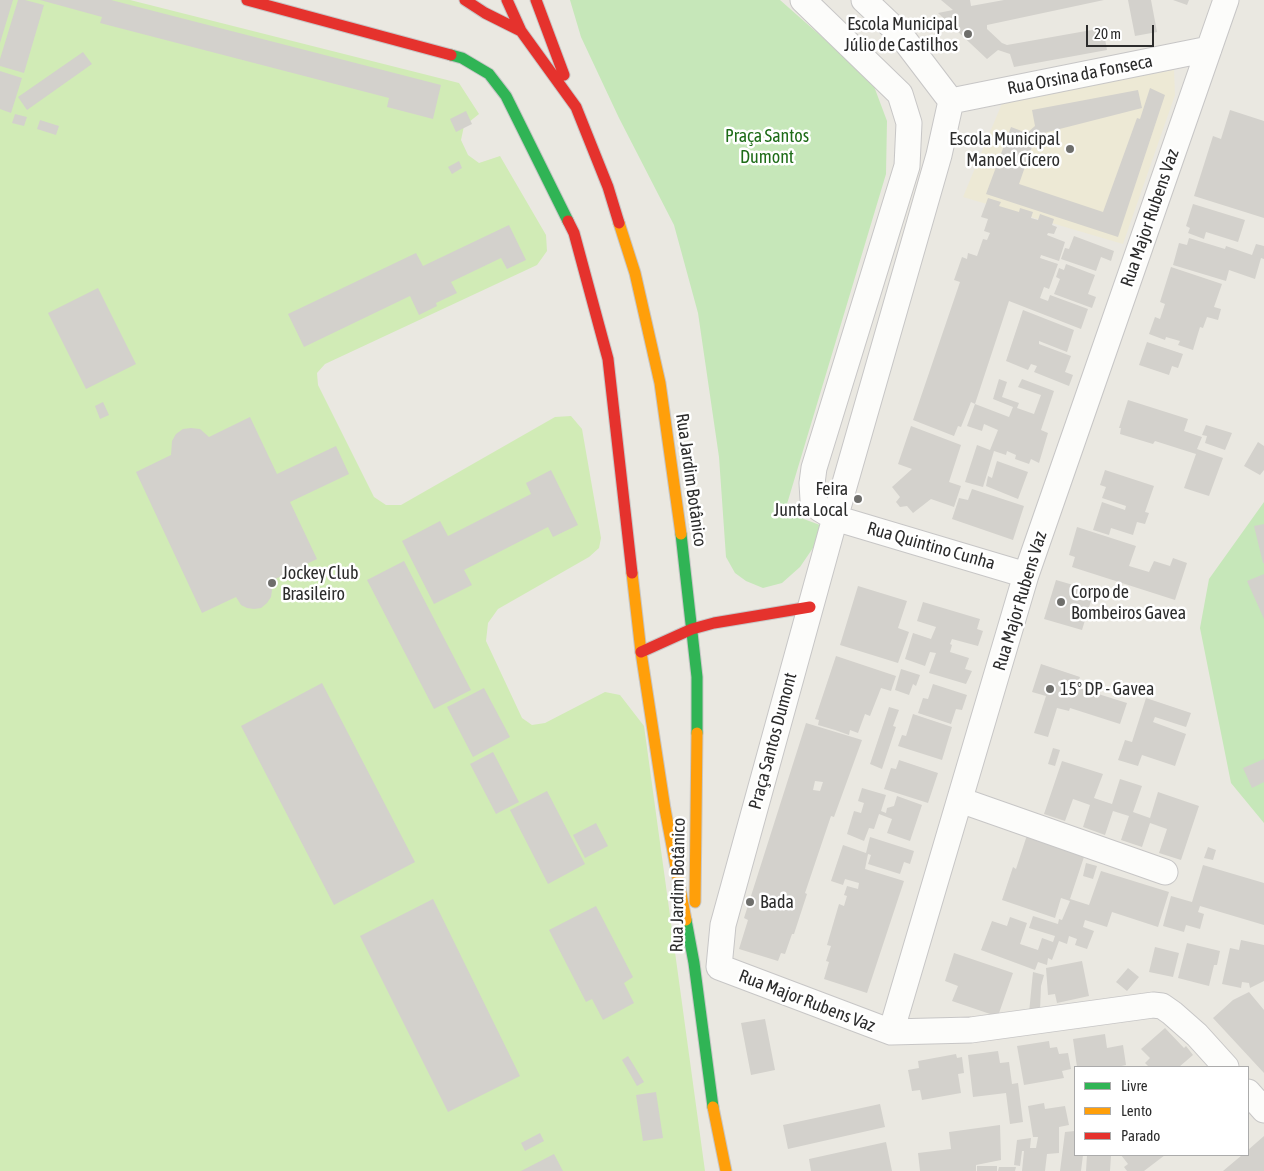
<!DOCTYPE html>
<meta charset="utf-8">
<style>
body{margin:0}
#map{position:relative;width:1264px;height:1171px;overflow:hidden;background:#eae8e1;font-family:"Asap Condensed",sans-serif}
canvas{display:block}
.legend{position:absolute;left:1074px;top:1066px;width:175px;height:90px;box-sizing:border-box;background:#fff;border:1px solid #ababab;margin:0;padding:6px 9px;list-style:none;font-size:15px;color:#2c2c2c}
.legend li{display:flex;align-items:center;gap:10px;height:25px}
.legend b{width:25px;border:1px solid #ababab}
.scale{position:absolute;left:1086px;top:25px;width:68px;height:22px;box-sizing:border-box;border:2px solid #2c2c2c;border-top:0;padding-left:6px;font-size:15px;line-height:18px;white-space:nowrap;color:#2c2c2c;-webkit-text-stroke:4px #fff;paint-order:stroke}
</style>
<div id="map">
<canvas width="1264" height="1171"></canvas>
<ul class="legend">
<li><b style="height:6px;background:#30b455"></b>Livre</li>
<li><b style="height:6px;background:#ff9f0a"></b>Lento</li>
<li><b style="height:6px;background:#e5322d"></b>Parado</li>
</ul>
<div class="scale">20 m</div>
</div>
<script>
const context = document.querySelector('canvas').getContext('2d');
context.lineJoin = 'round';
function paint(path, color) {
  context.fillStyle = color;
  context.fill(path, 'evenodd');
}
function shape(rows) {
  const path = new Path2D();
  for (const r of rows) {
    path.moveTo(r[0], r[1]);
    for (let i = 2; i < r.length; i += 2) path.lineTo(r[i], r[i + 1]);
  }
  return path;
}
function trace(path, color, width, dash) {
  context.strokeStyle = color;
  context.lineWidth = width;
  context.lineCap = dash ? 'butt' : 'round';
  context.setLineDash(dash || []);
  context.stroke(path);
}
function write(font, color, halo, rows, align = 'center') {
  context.font = font + ' "Asap Condensed",sans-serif';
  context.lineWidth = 5;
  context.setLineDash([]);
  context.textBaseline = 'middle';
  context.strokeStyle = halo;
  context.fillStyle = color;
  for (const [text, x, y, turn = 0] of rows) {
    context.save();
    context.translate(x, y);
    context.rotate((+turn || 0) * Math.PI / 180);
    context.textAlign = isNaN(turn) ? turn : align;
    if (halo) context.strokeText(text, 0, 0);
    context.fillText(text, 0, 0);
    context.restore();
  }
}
paint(shape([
 [1174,70,1175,95,1123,244,963,197,1003,101]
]), '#ede9d5');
paint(shape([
 [570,0,780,0,872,81,887,121,886,174,787,504,790,514,820,525,817,542,800,567,782,583,763,588,746,581,735,573,726,557,719,457,698,313,674,225,619,118,581,37],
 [1264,502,1264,823,1231,783,1200,628,1209,579]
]), '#c6e7b9');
paint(shape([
 [0,0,130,0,459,83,479,114,464,126,461,140,468,155,479,163,500,156,546,235,547,251,537,265,325,364,317,373,318,385,374,497,386,505,401,505,555,417,571,416,582,429,601,538,599,548,589,557,498,609,488,623,486,641,522,718,532,725,545,723,605,692,620,695,644,726,705,1171,0,1171]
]), '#d1ebb6');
paint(shape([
 [0,0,13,0,0,43],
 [18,0,25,0,44,5,24,73,0,66,0,59],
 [40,0,111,0,441,85,433,119,387,107,389,98,100,23,102,17],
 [941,0,970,0,971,6,1004,0,1104,0,987,25,987,29,1002,43,1007,45,1103,28,1107,50,1014,67,1010,54,998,50,987,59,938,13,953,10],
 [1128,0,1151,0,1157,32,1135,36],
 [1173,0,1189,0,1187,5],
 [83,52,92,64,27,110,18,97],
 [0,71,22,78,11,113,0,109],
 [1150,88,1165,95,1118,237,986,194,1011,127,1027,133,1035,126,1032,110,1138,90,1142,108,1036,135,1019,184,1103,212,1137,118,1140,119],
 [1230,110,1264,121,1264,218,1194,196,1213,136,1221,139],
 [466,111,472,124,456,132,450,119],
 [15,114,27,117,24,126,12,123],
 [40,120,59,126,56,135,37,129],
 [459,161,462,168,452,174,448,167],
 [988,198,1001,202,999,206,1019,212,1020,208,1033,212,1031,218,1038,220,1040,214,1054,219,1052,225,1057,227,1054,234,1048,233,1047,235,1065,242,1059,261,1041,255,1040,258,1058,264,1049,289,1044,287,1040,298,1048,301,1050,295,1088,309,1081,329,1009,301,975,404,971,402,961,427,958,426,954,436,913,420,960,282,954,280,962,257,967,259,968,253,977,256,983,239,987,240,990,233,984,231,988,219,981,217],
 [1193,204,1245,220,1238,242,1206,232,1204,239,1188,233,1190,228,1186,226],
 [509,225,526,260,507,269,501,258,451,282,457,293,436,303,437,306,419,315,410,296,304,347,288,314,416,253,423,266],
 [1074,236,1114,251,1111,261,1101,257,1096,271,1061,259,1065,248,1069,249],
 [1189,238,1225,249,1226,246,1252,255,1256,244,1264,246,1264,259,1261,258,1255,279,1229,270,1226,281,1173,265,1179,243,1187,245],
 [1066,264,1095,275,1088,294,1096,297,1092,308,1054,294,1060,279,1056,277,1059,268,1064,270],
 [1171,267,1222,284,1214,307,1221,309,1218,320,1207,317,1203,328,1200,327,1193,350,1178,345,1180,341,1166,337,1165,340,1149,334,1155,317,1160,319,1165,304,1160,302],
 [98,288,136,364,86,389,48,313],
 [1023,310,1074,330,1067,352,1039,341,1039,344,1071,356,1065,372,1073,375,1069,386,1034,372,1037,366,1031,364,1028,370,1006,361],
 [1147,342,1183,354,1178,368,1172,366,1169,375,1139,365],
 [999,379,1007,382,1002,397,1019,403,1017,408,1034,414,1041,395,1018,387,1022,379,1054,391,1041,430,1048,433,1039,463,1031,459,1029,464,1015,459,1016,455,1007,451,1006,455,994,451,983,487,965,482,977,445,990,450,998,430,984,424,982,431,967,426,975,404,1009,417,1013,407,993,399],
 [1128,400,1188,419,1184,431,1202,437,1197,449,1223,458,1209,496,1184,488,1196,454,1155,441,1153,444,1120,434,1121,428,1119,428],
 [103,402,109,415,100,419,95,406],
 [250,417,277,474,336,446,349,474,290,502,317,559,269,582,272,590,271,597,267,603,261,608,254,609,247,608,241,605,236,597,202,613,136,472,171,455,172,441,176,434,183,429,191,428,200,429,209,437],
 [1206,425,1232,433,1225,450,1205,443,1207,436,1202,435],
 [911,426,961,445,949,482,961,486,954,507,931,499,913,513,907,506,900,507,896,502,900,497,892,487,912,469,898,464],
 [1258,442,1264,446,1264,470,1260,475,1244,466],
 [997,461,1028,472,1018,499,986,486,988,476,992,478],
 [551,470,578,525,553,537,548,527,464,570,472,585,434,604,402,541,440,521,448,536,531,494,526,483],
 [1105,470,1154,486,1145,512,1149,513,1145,524,1137,522,1133,535,1111,528,1109,535,1093,530,1102,502,1125,510,1126,506,1102,498,1106,487,1100,485],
 [972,489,1024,506,1013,540,952,519,959,498,968,500],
 [1264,524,1264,563,1263,563,1254,526],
 [1077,527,1136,546,1129,566,1149,572,1154,561,1170,566,1173,558,1187,563,1175,600,1072,567,1075,557,1069,555],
 [404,561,471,690,434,709,367,580],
 [1264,574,1264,619,1247,581],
 [1056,580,1094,591,1082,630,1044,619],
 [858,586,907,601,898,628,909,632,898,663,840,645],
 [923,602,980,619,977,629,983,631,978,646,952,639,950,644,952,645,950,652,969,658,965,669,972,671,966,684,929,673,936,653,930,652,925,666,905,659,913,633,931,639,936,627,917,621],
 [836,656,896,676,891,691,881,688,870,716,865,714,858,733,850,730,849,735,835,730,818,725,819,720,815,719],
 [1041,664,1080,677,1076,687,1127,703,1120,724,1070,708,1069,711,1057,708,1048,737,1034,733,1046,696,1032,692],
 [901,669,920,675,916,686,913,684,909,695,895,690],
 [322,683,415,862,334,905,241,726],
 [933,684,967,695,962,710,956,709,951,724,918,713,923,698,928,699],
 [484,688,510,737,473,757,447,707],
 [1146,698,1191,713,1186,727,1155,717,1153,722,1186,734,1175,766,1142,755,1138,766,1118,760,1125,740,1132,742],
 [889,707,899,710,893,726,896,727,882,769,870,764],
 [913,714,952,727,942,760,898,746,902,735,906,736],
 [806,723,862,740,834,817,831,816,805,893,807,894,794,934,792,934,785,954,781,953,778,961,739,949,748,920,744,918],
 [815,781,823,782,820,791,813,790],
 [1053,748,1060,750,1055,766,1048,764],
 [493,752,519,802,496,814,470,764],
 [1264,759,1264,782,1252,788,1243,768],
 [899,760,938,773,928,803,884,789,891,768,896,769],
 [1062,761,1103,774,1094,798,1112,804,1120,779,1142,786,1133,812,1150,818,1158,792,1199,806,1181,860,1159,853,1167,829,1150,823,1142,847,1121,840,1129,816,1113,811,1105,835,1083,827,1090,805,1073,799,1065,821,1044,814],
 [862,788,886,795,881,811,886,813,887,808,894,806,897,796,922,805,910,841,887,833,892,819,879,814,874,829,869,828,864,841,847,834,854,811,861,813,864,803,858,801],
 [547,791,585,864,548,884,510,810],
 [596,823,608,846,585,858,573,835],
 [1028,832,1086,851,1070,899,1089,905,1101,871,1169,892,1158,927,1112,912,1107,927,1085,920,1083,927,1094,931,1087,949,1075,945,1077,939,1069,936,1067,944,1059,941,1052,960,1048,958,1047,965,1038,962,1035,970,981,950,992,921,1007,926,1010,917,1027,923,1020,944,1038,950,1042,938,1053,942,1055,936,1029,928,1033,916,1058,924,1059,919,1062,920,1070,901,1061,898,1055,918,1002,900,1013,867,1016,869],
 [870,837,914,851,910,864,904,862,900,874,868,864,871,855,868,854,865,869,904,881,867,993,824,979,829,962,826,961,831,946,827,945,839,904,844,906,847,896,844,895,847,886,858,889,859,883,845,879,843,885,831,881,843,845,866,853],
 [1208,847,1216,850,1213,860,1204,858],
 [1086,863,1097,866,1093,879,1083,876],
 [1203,865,1264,883,1264,925,1200,906,1198,912,1204,914,1200,929,1186,925,1184,932,1163,926,1171,896,1192,902],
 [433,899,520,1076,448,1112,360,936],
 [596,906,633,977,624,983,634,1003,603,1020,592,999,586,1002,549,930],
 [1241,940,1264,945,1264,981,1250,988,1249,983,1242,982,1241,988,1222,984,1230,948,1239,950],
 [1187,943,1220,951,1217,965,1214,965,1209,986,1178,978],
 [1155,947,1179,953,1173,977,1149,972],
 [954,953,1013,973,998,1016,996,1016,952,1001,958,986,945,981],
 [1082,961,1089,996,1057,1003,1055,994,1048,995,1046,968],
 [1128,968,1139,977,1127,991,1116,982],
 [1033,972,1044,975,1041,986,1040,1011,1029,1013],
 [1249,992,1264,1010,1264,1073,1213,1018,1233,1000],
 [765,1019,775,1070,751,1075,741,1023],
 [1165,1028,1184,1048,1186,1046,1193,1055,1179,1067,1149,1067,1145,1063,1150,1058,1141,1049],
 [1105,1034,1107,1048,1123,1045,1126,1065,1117,1067,1077,1067,1073,1039],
 [1049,1041,1050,1048,1057,1047,1059,1054,1068,1053,1071,1069,1062,1071,1064,1078,1024,1085,1017,1046],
 [998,1051,1000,1063,1009,1062,1012,1084,1018,1083,1023,1122,1010,1124,1006,1093,973,1097,968,1055],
 [956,1054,957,1058,962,1057,964,1073,958,1074,961,1093,922,1100,920,1090,912,1091,908,1070,919,1068,918,1061],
 [628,1056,644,1082,637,1086,622,1060],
 [656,1092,663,1138,643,1141,636,1095],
 [1044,1103,1045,1109,1065,1106,1069,1125,1059,1127,1059,1153,1047,1154,1045,1171,1022,1171,1024,1151,1022,1151,1020,1166,1014,1165,1017,1140,1031,1138,1030,1148,1036,1148,1038,1137,1033,1137,1028,1106],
 [880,1104,885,1127,788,1149,783,1125],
 [1000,1125,1001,1160,976,1165,976,1171,920,1171,918,1153,951,1149,949,1132],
 [1075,1131,1075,1155,1083,1155,1081,1171,1060,1171,1065,1132],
 [540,1133,544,1141,525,1151,521,1143],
 [1264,1136,1264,1171,1223,1171,1242,1155,1248,1155,1248,1150],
 [886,1142,892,1171,811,1171,809,1159],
 [554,1154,563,1171,521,1171],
 [1087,1155,1111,1155,1110,1171,1086,1171],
 [1121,1155,1165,1155,1144,1171,1127,1171,1124,1167,1128,1164],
 [977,1166,997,1166,997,1171,977,1171],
 [999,1167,1016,1167,1015,1171,998,1171]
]), '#d3d1cc');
const street = shape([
 [803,0,900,94,909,123,907,166,814,468,812,483,813,500,820,509,835,518,1026,575],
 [864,0,900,34,951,101,939,155,835,518,723,925,719,967,891,1032,1026,575,1226,0],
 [951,101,1209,49],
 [960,800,1165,872],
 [891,1032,971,1030,1153,1005,1162,1006,1172,1013,1197,1035,1226,1067],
 [1248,1092,1264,1110]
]);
const fast = shape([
 [451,55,462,58,489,74,506,96,568,221],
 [681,534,697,677,697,733],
 [686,920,694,963,713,1107]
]);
const slow = shape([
 [619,223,635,273,660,383,681,534],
 [632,573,641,652,665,809,686,920],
 [695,902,697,733],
 [713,1107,726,1171]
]);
const jam = shape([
 [247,0,451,55],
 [465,0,485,13,521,31],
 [507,0,521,31,576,107,608,187,619,223],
 [536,0,564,75],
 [568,221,574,233,608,359,632,573],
 [641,652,692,629,714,623,810,607]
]);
trace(street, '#c7c6c6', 27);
trace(fast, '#c7c6c6', 13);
trace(slow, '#c7c6c6', 13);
trace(jam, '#c7c6c6', 13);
trace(street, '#fcfcfa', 25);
trace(fast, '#30b455', 11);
trace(slow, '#ff9f0a', 11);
trace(jam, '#e5322d', 11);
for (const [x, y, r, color] of [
 [968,34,5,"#6e6e6b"],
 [1070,149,5,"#6e6e6b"],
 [858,499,5,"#6e6e6b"],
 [272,583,5,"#6e6e6b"],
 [1061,602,5,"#6e6e6b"],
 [1050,689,5,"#6e6e6b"],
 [750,902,5,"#6e6e6b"]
]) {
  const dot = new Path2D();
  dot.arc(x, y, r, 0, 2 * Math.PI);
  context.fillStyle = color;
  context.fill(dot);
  trace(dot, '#fff', 2);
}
write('18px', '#2c2c2c', '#fff', [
 ["Escola Municipal",958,24,"right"],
 ["Júlio de Castilhos",958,45,"right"],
 ["Escola Municipal",1060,139,"right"],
 ["Manoel Cícero",1060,160,"right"],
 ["Feira",848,489,"right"],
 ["Junta Local",848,510,"right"],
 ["Jockey Club",282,573],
 ["Brasileiro",282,594],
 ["Corpo de",1071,592],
 ["Bombeiros Gavea",1071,613],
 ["15º DP - Gavea",1060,689],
 ["Bada",760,902]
], 'left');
write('18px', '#2c2c2c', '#fff', [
 ["Rua Orsina da Fonseca",1080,75,-11],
 ["Rua Major Rubens Vaz",1150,218,-71],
 ["Rua Jardim Botânico",691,480,82],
 ["Rua Quintino Cunha",931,546,16],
 ["Rua Major Rubens Vaz",1020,601,-73],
 ["Praça Santos Dumont",773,741,-75],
 ["Rua Jardim Botânico",678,885,-89],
 ["Rua Major Rubens Vaz",807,1001,21]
]);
write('18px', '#1e6c18', '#fff', [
 ["Praça Santos",767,136],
 ["Dumont",767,157]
]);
</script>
